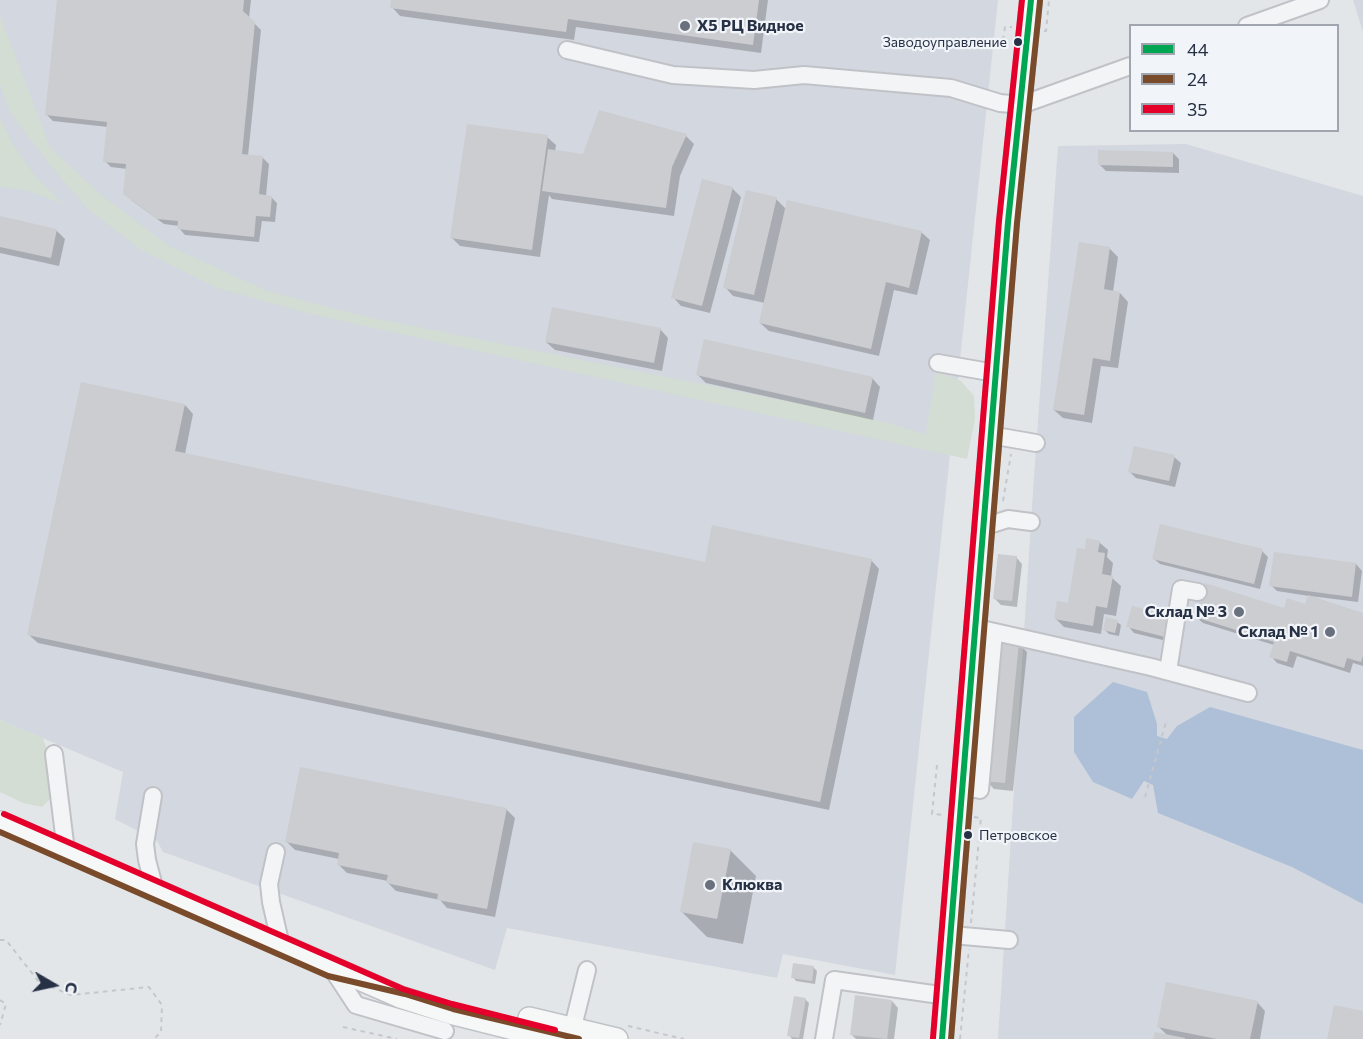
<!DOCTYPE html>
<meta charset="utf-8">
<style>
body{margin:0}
#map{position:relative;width:1363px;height:1039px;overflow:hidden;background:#e3e6e9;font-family:Commissioner,sans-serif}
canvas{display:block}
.legend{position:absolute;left:1129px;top:24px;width:210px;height:108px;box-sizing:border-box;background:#f1f4f8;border:2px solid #a0a6b0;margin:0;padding:8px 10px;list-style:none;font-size:18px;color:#273145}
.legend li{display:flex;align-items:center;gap:12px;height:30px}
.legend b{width:30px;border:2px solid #a0a6b0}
.north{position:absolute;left:24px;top:955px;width:60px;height:60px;-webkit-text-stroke:4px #f1f4f8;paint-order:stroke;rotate:99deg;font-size:16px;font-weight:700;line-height:24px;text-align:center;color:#273145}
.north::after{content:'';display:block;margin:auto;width:21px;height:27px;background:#273145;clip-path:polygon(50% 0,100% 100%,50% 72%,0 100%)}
</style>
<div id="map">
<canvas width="1363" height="1039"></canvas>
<ul class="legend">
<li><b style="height:8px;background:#00a651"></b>44</li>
<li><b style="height:8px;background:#7a4b2a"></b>24</li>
<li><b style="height:8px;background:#e4002b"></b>35</li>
</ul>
<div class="north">С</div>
</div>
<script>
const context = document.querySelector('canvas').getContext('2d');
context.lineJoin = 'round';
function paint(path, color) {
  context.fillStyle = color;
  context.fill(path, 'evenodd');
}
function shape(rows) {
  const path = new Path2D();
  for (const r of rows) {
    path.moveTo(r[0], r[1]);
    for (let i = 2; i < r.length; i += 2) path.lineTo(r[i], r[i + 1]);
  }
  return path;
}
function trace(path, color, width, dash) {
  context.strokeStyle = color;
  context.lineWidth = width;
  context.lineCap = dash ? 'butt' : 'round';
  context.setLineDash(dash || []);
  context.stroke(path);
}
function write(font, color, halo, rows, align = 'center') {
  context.font = font + ' Commissioner,sans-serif';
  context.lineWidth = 4.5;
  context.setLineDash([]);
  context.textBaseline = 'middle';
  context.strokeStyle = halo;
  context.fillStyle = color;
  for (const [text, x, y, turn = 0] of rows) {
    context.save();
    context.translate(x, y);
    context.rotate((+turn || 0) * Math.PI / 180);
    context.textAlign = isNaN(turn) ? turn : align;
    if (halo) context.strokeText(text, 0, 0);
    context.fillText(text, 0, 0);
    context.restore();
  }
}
paint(shape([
 [0,0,998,0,895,975,783,954,777,978,507,928,495,970,163,852,157,841,115,819,123,772,0,720],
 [1353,0,1363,0,1363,32],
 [1186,144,1363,196,1363,1039,998,1039,1034,476,1058,146]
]), '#d3d7df');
paint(shape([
 [0,16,50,147,100,194,169,246,267,291,358,315,861,416,926,434,936,371,961,381,974,396,975,419,967,459,311,314,214,287,140,249,88,209,55,171,10,112,0,84],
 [0,118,12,143,35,176,63,204,26,190,0,187],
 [0,720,43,738,53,770,50,799,42,807,23,803,0,792]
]), '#d3ddd3');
paint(shape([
 [1113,682,1147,692,1157,724,1157,736,1167,739,1177,726,1210,707,1363,750,1363,904,1292,867,1158,813,1153,785,1144,781,1132,799,1093,782,1074,752,1074,717]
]), '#aec0d7');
paint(shape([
 [58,0,251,0,249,18,261,30,248,156,263,158,269,164,266,196,271,197,277,203,275,222,262,221,259,242,185,235,179,228,179,226,164,224,131,200,127,169,111,167,105,161,108,127,53,121,47,115],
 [393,0,768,0,761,53,576,27,574,40,400,16,392,7],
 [686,136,694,144,680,176,674,216,552,199,549,195,540,257,460,246,452,238,547,137,556,145,555,152,584,156],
 [1173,153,1179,159,1179,173,1106,171,1100,165],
 [732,188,741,197,710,313,681,306,673,297],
 [776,199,786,209,921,232,930,240,917,295,894,290,879,356,769,331,760,323,765,303,733,296,725,287],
 [0,218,57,231,65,239,59,266,0,253],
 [1080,244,1110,249,1118,257,1113,292,1120,293,1128,302,1118,368,1101,366,1092,423,1063,418,1054,410],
 [660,329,668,338,662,371,555,350,546,342],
 [697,374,872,378,880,387,873,420,706,383],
 [185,405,193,414,185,454,706,564,871,560,879,569,829,810,38,643,29,635],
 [1174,457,1181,463,1175,487,1136,478,1130,472],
 [1099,542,1108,550,1107,557,1113,563,1111,577,1121,586,1116,616,1104,614,1101,634,1064,627,1056,619,1069,604,1086,551],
 [1262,551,1268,557,1260,589,1160,564,1153,558],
 [1016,557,1022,564,1017,607,1001,605,995,599],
 [1356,564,1362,571,1358,602,1310,596,1363,614,1363,666,1353,663,1350,673,1297,656,1293,668,1277,663,1271,656,1274,645,1203,623,1196,617,1285,609,1306,606,1309,596,1277,591,1271,585],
 [1117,622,1121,625,1119,636,1109,634,1105,630],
 [1175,623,1171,642,1134,633,1128,626],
 [1018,643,1027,652,1013,791,994,789,986,781],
 [506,809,515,818,495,917,447,908,440,900,396,891,388,883,388,881,347,873,338,864,339,859,295,850,287,842],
 [730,850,756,876,743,944,707,937,681,911],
 [813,967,817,971,815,984,796,981,793,977],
 [805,999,809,1003,803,1039,792,1039,789,1035],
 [892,1001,898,1008,894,1039,856,1039,851,1034],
 [1257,1002,1265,1011,1260,1039,1155,1039,1168,1036,1158,1026]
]), '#0003');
paint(shape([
 [57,0,244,0,243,11,255,22,242,154,263,156,259,194,272,196,270,217,256,216,254,237,177,229,178,221,157,219,123,194,126,164,103,162,107,122,45,115],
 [391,0,759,0,753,45,568,19,566,32,390,8],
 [599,110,687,134,672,167,666,208,542,191,548,149,583,154],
 [467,124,548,135,532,250,450,238],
 [1098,150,1173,152,1173,167,1098,165],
 [702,179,733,187,702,306,671,298],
 [746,190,777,197,754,295,723,288],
 [787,200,922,231,909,288,886,282,871,349,759,323],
 [0,216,57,229,51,258,0,247],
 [1079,242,1110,247,1104,289,1120,292,1110,361,1093,358,1084,415,1053,410],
 [552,307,661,328,654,363,545,342],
 [704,339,873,377,865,413,696,375],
 [81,382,185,404,175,451,705,562,712,525,872,559,820,802,27,635],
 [1134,446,1175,455,1169,481,1128,472],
 [1160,524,1263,549,1254,584,1152,559],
 [1086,538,1100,541,1098,552,1105,553,1102,574,1113,576,1107,608,1096,606,1093,626,1054,619,1057,601,1068,603,1077,548,1085,549],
 [1274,552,1356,563,1352,597,1269,586],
 [998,554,1017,556,1012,601,993,599],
 [1205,583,1284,608,1287,598,1305,604,1308,595,1363,613,1363,656,1361,662,1347,658,1344,668,1290,651,1287,662,1269,657,1274,642,1195,617],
 [1132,606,1170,616,1165,637,1126,627],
 [1106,617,1118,620,1115,633,1103,630],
 [998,640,1019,642,1005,783,984,781],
 [300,767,507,808,487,909,437,900,438,894,386,883,388,875,337,865,339,853,285,842],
 [693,842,731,849,717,919,680,912],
 [793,963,814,966,812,981,791,978],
 [1166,982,1258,1001,1250,1039,1217,1039,1157,1027],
 [855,995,892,1000,887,1039,850,1035],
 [794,996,806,998,799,1038,787,1036],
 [1334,1005,1363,1011,1363,1039,1327,1039],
 [1155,1032,1185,1038,1185,1039,1153,1039]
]), '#cbcdd1');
const minor = shape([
 [1247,26,1320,0],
 [567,50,673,75,754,80,804,75,951,88,1000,103,1021,105,1130,66],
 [938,363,995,373],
 [990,435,1036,443],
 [983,527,1008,519,1031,522],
 [977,628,1151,667,1248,693],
 [1168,671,1181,589,1198,592],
 [54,754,66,851],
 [964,787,980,790,994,632],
 [153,796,145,844,147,860,155,890],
 [276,852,269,884,271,902,281,946],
 [952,935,1009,940],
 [331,967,356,1005,445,1031],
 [570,1039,587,970],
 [824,1039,834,980,947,996]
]);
const major = shape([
 [0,822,400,997,450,1013,553,1039],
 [529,1018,617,1039],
 [942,1039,1008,222,1031,0]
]);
trace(minor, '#c0c2c7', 20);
trace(major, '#bfc3c7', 24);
trace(shape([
 [1044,31,1046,31,1049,0],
 [1003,40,1005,27,1012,27],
 [1003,501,1011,454],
 [937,765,932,814,945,815],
 [1145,797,1166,722],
 [971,923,981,818,974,817],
 [0,940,6,940,39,982,71,995,149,987,162,1005,161,1032,154,1039],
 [0,1000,6,1004,0,1025],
 [628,1026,684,1039],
 [343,1027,397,1039],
 [960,1039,969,949]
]), '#c4c7cc', 2, [4.5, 4.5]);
trace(minor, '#f3f4f5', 16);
trace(major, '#f6f7f7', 21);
trace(shape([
 [942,1039,1008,222,1031,0]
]), '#00a651', 6);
trace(shape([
 [0,832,328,976,405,994,453,1009,579,1039],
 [951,1039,1017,223,1040,1]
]), '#7a4b2a', 6);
trace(shape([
 [4,814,403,989,452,1004,555,1030],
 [933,1038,999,221,1022,0]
]), '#e4002b', 6);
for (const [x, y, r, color] of [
 [685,26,6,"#69707e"],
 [1018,42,5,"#273145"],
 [1239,612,6,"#69707e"],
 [1330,632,6,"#69707e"],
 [968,835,5,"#273145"],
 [710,885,6,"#69707e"]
]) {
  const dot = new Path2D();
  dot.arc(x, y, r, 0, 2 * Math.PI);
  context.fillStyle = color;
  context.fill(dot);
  trace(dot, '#f1f4f8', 2);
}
write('14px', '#273145', '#f1f4f8', [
 ["Заводоуправление",1007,42],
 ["Петровское",979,835,"left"]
], 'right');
write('bold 16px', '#273145', '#f1f4f8', [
 ["X5 РЦ Видное",697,26],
 ["Склад № 3",1227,612,"right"],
 ["Склад № 1",1318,632,"right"],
 ["Клюква",722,885]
], 'left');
</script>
